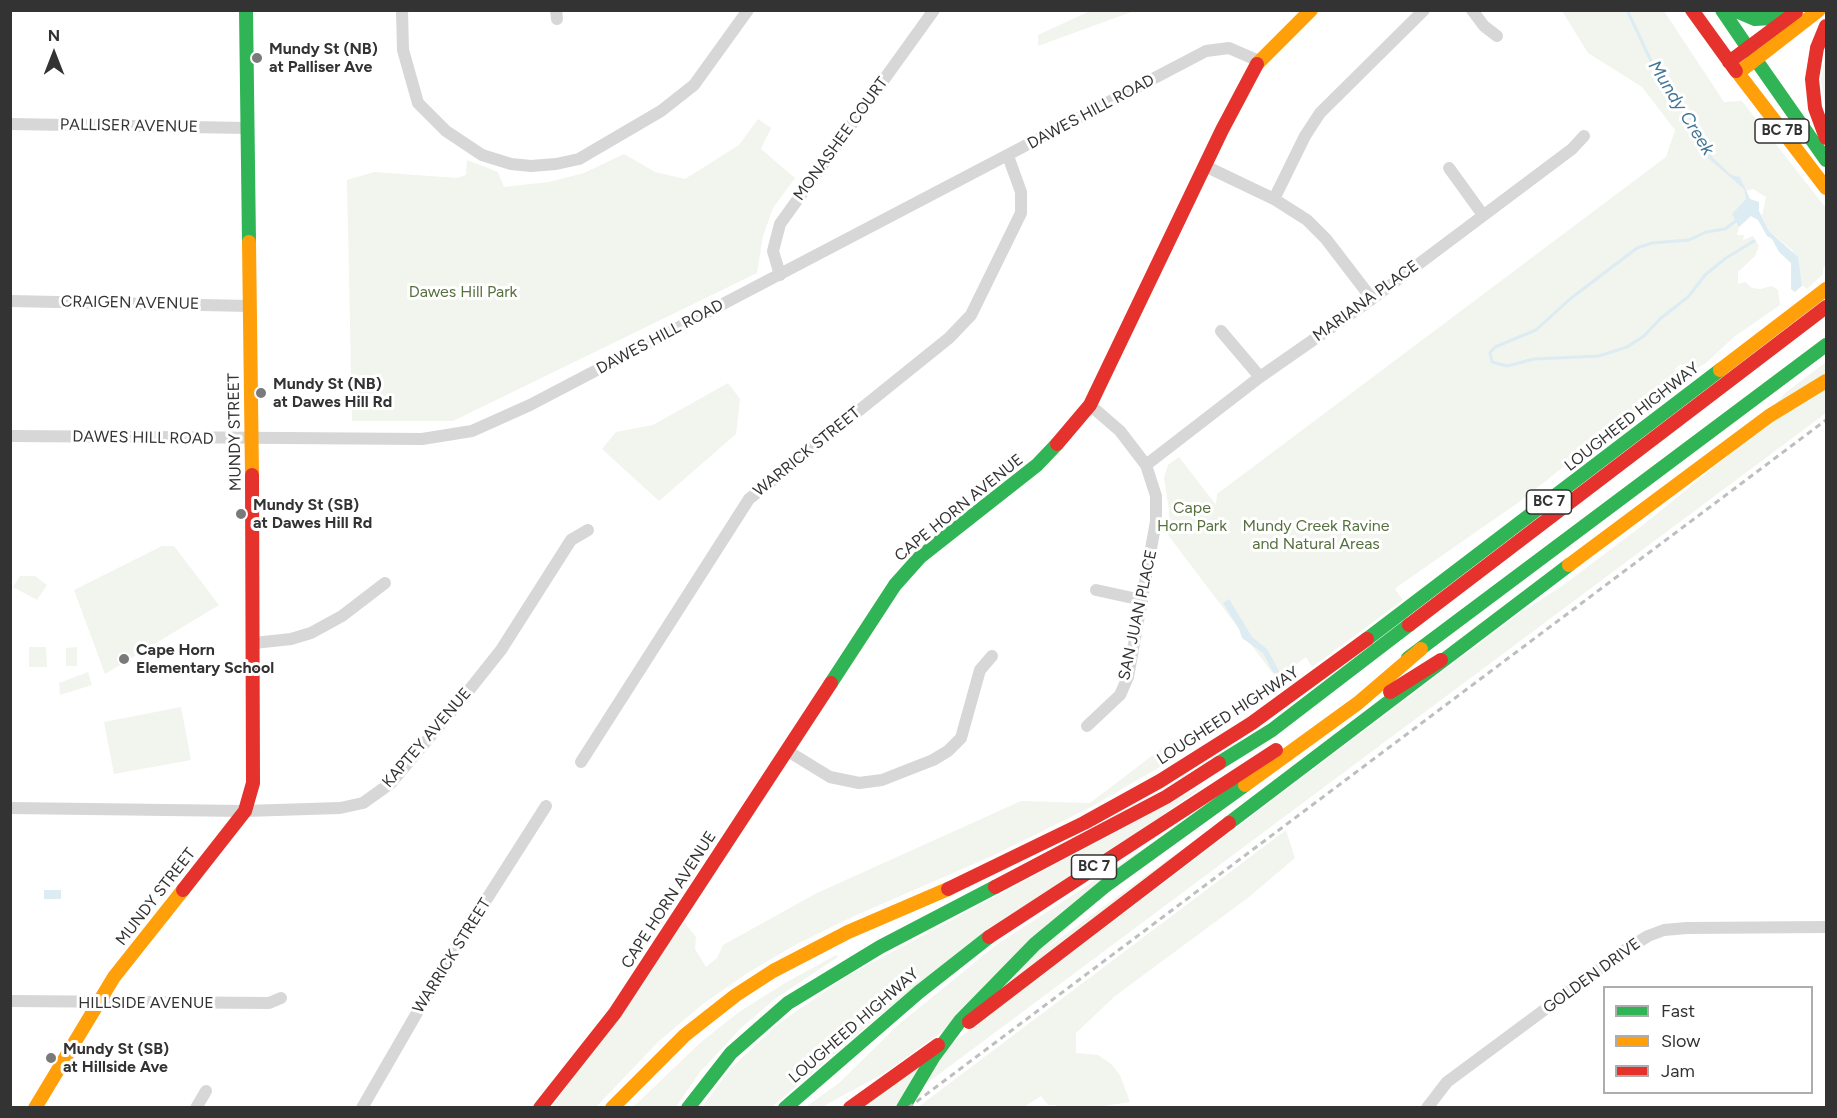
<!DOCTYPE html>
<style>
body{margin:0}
#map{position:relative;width:1837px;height:1118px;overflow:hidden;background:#fff;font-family:Figtree,sans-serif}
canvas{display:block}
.frame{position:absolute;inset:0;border:12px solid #333;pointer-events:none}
.legend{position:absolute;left:1603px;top:986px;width:210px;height:108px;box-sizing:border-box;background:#fff;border:2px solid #adadad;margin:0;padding:8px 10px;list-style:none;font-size:18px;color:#333}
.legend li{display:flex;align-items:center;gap:12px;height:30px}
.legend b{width:30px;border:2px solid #adadad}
.north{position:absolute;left:24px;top:24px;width:60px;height:60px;-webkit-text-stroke:4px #fff;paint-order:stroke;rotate:0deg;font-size:16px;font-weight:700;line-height:24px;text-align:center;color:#333}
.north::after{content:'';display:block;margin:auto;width:21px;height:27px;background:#333;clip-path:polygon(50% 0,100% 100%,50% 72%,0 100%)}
</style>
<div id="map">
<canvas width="1837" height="1118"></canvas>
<div class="frame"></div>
<ul class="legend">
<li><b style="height:8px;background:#30b455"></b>Fast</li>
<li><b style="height:8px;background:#ff9f0a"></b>Slow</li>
<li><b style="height:8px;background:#e5322d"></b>Jam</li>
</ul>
<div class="north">N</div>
</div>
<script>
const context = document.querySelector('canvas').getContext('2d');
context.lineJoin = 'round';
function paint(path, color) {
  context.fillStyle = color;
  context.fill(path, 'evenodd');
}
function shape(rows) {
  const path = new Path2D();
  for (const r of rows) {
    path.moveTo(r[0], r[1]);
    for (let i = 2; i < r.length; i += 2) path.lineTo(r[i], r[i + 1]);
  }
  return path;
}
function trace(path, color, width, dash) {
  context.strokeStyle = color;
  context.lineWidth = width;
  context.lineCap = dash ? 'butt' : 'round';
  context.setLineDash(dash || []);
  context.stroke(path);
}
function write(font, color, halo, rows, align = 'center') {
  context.font = font + ' Figtree,sans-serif';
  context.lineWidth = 6;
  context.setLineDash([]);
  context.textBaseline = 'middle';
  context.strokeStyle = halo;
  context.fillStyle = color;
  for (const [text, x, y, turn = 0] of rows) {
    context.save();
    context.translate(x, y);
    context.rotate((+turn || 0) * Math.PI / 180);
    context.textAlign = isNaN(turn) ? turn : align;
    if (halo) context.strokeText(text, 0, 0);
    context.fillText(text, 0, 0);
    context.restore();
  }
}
paint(shape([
 [1090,11,1134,11,1038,46,1038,35],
 [1562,11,1664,11,1724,102,1742,101,1826,208,1826,263,1823,269,1823,274,1807,289,1800,284,1799,265,1792,250,1769,231,1762,216,1766,197,1753,189,1746,191,1740,177,1737,180,1744,189,1746,199,1737,223,1739,227,1737,235,1744,235,1743,240,1753,236,1759,246,1755,256,1738,272,1738,284,1745,282,1752,288,1760,289,1772,286,1778,290,1780,305,1734,337,1706,363,1692,371,1681,364,1675,369,1677,373,1676,378,1519,502,1397,587,1395,589,1403,600,1312,667,1306,657,1277,679,1168,535,1169,510,1164,478,1168,465,1179,457,1216,505,1217,494,1666,157,1675,130,1642,87,1588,53],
 [1826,49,1826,112,1821,80],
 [758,119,771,128,761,149,795,178,773,208,763,236,757,273,453,421,352,421,347,180,374,172,457,178,466,175,467,160,498,172,504,187,549,182,584,173,624,154,655,172,685,179,739,145],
 [1826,362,1826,413,895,1107,861,1108,967,1032,1520,613,1562,586,1643,525,1742,444,1785,393],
 [728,383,740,399,736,434,659,501,602,449,616,432,653,425],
 [162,546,174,546,219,605,105,674,74,590],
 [20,576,35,576,47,585,37,600,13,587],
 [29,647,46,647,47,667,29,667],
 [77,647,77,666,66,666,66,648],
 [88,672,92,685,60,695,59,683],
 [181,707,191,760,114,774,104,722],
 [1174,739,1196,746,1091,807,992,856,852,917,795,945,746,974,703,1004,659,1041,596,1107,551,1108,684,922,696,937,695,949,706,967,717,958,723,945,817,893,1021,801,1090,803],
 [1208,783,892,1005,772,1107,701,1108,731,1068,778,1024,847,976],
 [1286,830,1295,858,1249,897,1115,996,1076,1033,1076,1053,1098,1055,1111,1064,1120,1075,1130,1102,1097,1107,1056,1107,1056,1105,1048,1105,1041,1096,1024,1107,918,1107],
 [1166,834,1047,948,1192,842,1014,980,886,1072,822,1107,804,1108,839,1083,898,1025,996,945],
 [836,955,838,957,775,999,741,1028,700,1072,676,1107,632,1108,701,1042,739,1012,785,983]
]), '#f1f5ed');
paint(shape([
 [1703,142,1713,158,1731,175,1740,177,1750,199,1759,202,1759,211,1769,231,1798,257,1802,286,1795,292,1791,289,1791,263,1779,252,1772,239,1767,236,1758,220,1751,216,1739,227,1732,214,1746,199,1744,189,1707,157,1701,144],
 [1229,599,1252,637,1267,649,1279,671,1286,673,1285,677,1273,672,1263,653,1242,638,1239,629,1223,603],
 [44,890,61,890,61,899,44,899]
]), '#ddebf3');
trace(shape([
 [1627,10,1651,61,1695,124,1702,144],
 [1737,220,1725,229,1706,232,1689,240,1652,243,1637,248,1570,299,1536,330,1495,347,1490,353,1492,362,1507,366,1534,359,1599,356,1627,347,1644,336,1661,318,1688,297,1705,275,1726,258,1754,241]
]), '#ddebf3', 3);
trace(shape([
 [402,10,403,50,418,103,446,131,482,155,511,164,531,166,556,164,579,159,661,111,694,85,748,10],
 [556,10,557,19],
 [1472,10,1484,26,1497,36],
 [10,124,248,128],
 [1205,166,1274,199,1307,220,1326,239,1372,299],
 [1449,168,1483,215],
 [1274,199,1305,136,1320,113,1424,10],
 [780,275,773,251,780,224,934,10],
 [10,301,250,306],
 [1221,331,1260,377],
 [10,436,422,439,472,431,530,405,1206,51,1229,48,1259,61],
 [1146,465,1260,377,1372,299,1572,149,1584,136],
 [1096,590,1142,600],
 [254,643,291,639,311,633,342,616,385,583],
 [1087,726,1120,695,1128,677,1156,521,1156,496,1146,465,1120,431,1090,405],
 [786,750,830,777,859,783,882,780,933,760,948,751,961,738,980,670,992,656],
 [581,762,749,499,949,338,971,315,1021,213,1021,192,1008,156],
 [10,808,245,811,340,808,363,803,391,783,462,699,501,650,571,540,588,530],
 [10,1001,269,1003,281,998],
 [196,1108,206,1091],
 [362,1108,444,966,546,806],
 [1427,1108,1447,1082,1625,950,1648,936,1664,930,1687,928,1826,927]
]), '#d7d7d7', 12);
trace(shape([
 [246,10,249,242],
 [1722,10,1754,57],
 [1734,10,1755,19,1789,17],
 [1756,60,1826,160],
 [1367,639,1720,370],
 [1408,658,1826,345],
 [831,683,895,585,920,557,1037,465,1057,444],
 [1219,763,1272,730,1409,625],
 [1229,823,1569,565],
 [688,1108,731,1053,788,1003,880,947,995,887],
 [785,1108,919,992,989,937],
 [903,1108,934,1056,960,1021,1035,944,1105,886,1245,785]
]), '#30b455', 14);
trace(shape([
 [1819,10,1738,73,1826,188],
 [1257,64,1311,10],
 [249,242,252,475],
 [1720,370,1826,289],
 [1569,565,1769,416,1826,381],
 [1245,785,1358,703,1421,649],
 [35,1108,114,977,183,890],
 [612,1108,685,1035,736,995,773,971,848,932,948,889]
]), '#ff9f0a', 14);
trace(shape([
 [1692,10,1736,71],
 [1826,26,1817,48,1812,79,1815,108,1826,138],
 [1729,62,1796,12],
 [1057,444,1090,405,1222,130,1257,64],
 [1409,625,1826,307],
 [1390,692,1441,660],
 [995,887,1166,797,1219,763],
 [948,889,1084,823,1160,781,1252,723,1367,639],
 [183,890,245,811,253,783,252,475],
 [989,937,1276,750],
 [969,1022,1229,823],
 [540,1108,615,1013,831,683],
 [850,1108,938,1045]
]), '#e5322d', 14);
trace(shape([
 [908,1108,1826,420]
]), '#bebebe', 3, [6, 4.5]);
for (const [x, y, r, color] of [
 [257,58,6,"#7a7a7a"],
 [261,393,6,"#7a7a7a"],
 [241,514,6,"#7a7a7a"],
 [124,659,6,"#7a7a7a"],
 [51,1058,6,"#7a7a7a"]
]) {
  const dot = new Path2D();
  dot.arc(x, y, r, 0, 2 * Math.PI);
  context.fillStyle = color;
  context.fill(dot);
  trace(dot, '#fff', 2);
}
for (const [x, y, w] of [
 [1782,131,54],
 [1549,502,45],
 [1094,867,45]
]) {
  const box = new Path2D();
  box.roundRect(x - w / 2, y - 12, w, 24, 4.5);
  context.fillStyle = '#fff';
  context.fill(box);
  trace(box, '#333', 1.5);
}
write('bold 15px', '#333', null, [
 ["BC 7B",1782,131],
 ["BC 7",1549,502],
 ["BC 7",1094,867]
]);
write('bold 16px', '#333', '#fff', [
 ["Mundy St (NB)",269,49],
 ["at Palliser Ave",269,67],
 ["Mundy St (NB)",273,384],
 ["at Dawes Hill Rd",273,402],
 ["Mundy St (SB)",253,505],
 ["at Dawes Hill Rd",253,523],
 ["Cape Horn",136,650],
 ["Elementary School",136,668],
 ["Mundy St (SB)",63,1049],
 ["at Hillside Ave",63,1067]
], 'left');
write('16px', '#333', '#fff', [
 ["DAWES HILL ROAD",1091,112,-28],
 ["PALLISER AVENUE",129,126,1],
 ["MONASHEE COURT",841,139,-54],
 ["MARIANA PLACE",1366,301,-36],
 ["CRAIGEN AVENUE",130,303,1],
 ["DAWES HILL ROAD",660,337,-28],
 ["LOUGHEED HIGHWAY",1632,417,-38],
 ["MUNDY STREET",235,432,-91],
 ["DAWES HILL ROAD",143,438,1],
 ["WARRICK STREET",807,452,-39],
 ["CAPE HORN AVENUE",959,508,-39],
 ["SAN JUAN PLACE",1138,615,-78],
 ["LOUGHEED HIGHWAY",1228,716,-33],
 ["KAPTEY AVENUE",427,738,-49],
 ["MUNDY STREET",156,897,-52],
 ["CAPE HORN AVENUE",669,900,-57],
 ["WARRICK STREET",452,956,-58],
 ["GOLDEN DRIVE",1592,976,-36],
 ["HILLSIDE AVENUE",146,1003],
 ["LOUGHEED HIGHWAY",854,1026,-41]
]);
write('16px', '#56703f', '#fff', [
 ["Dawes Hill Park",463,292],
 ["Cape",1192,508],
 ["Horn Park",1192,526],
 ["Mundy Creek Ravine",1316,526],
 ["and Natural Areas",1316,544]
]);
write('italic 18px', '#3f7597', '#fff', [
 ["Mundy Creek",1681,108,58]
]);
</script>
